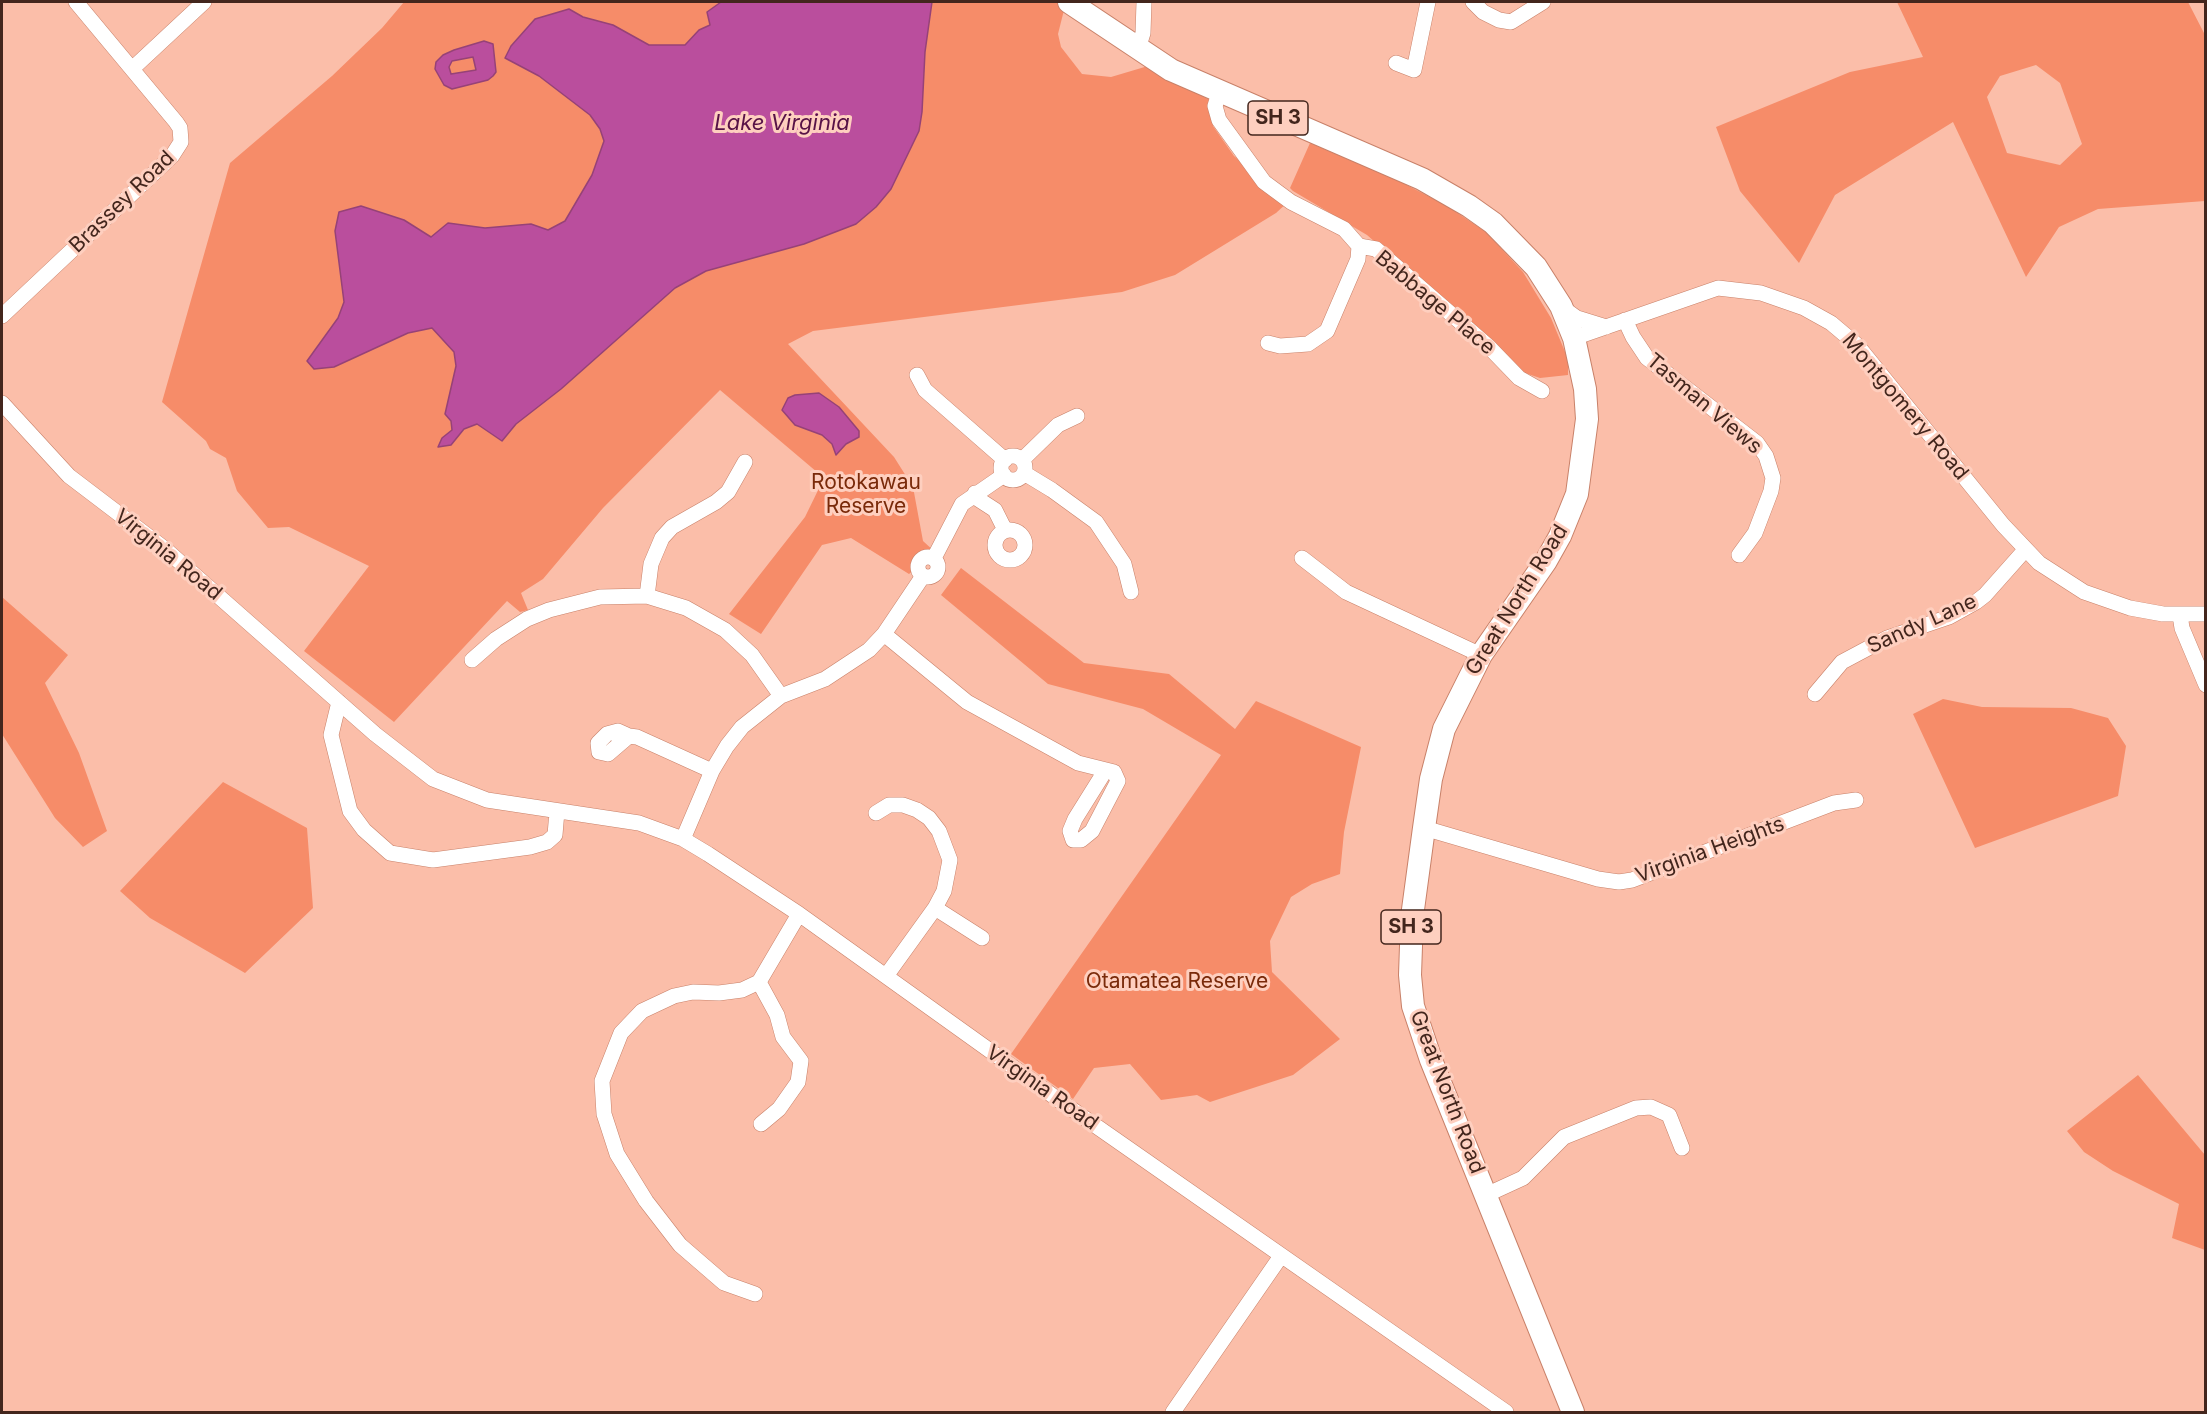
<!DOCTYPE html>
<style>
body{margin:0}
#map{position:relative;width:2207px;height:1414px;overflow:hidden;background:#fbbea9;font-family:Inter,sans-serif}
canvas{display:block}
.frame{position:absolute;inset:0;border:3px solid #43261d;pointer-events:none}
</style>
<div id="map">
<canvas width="2207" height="1414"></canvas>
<div class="frame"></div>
</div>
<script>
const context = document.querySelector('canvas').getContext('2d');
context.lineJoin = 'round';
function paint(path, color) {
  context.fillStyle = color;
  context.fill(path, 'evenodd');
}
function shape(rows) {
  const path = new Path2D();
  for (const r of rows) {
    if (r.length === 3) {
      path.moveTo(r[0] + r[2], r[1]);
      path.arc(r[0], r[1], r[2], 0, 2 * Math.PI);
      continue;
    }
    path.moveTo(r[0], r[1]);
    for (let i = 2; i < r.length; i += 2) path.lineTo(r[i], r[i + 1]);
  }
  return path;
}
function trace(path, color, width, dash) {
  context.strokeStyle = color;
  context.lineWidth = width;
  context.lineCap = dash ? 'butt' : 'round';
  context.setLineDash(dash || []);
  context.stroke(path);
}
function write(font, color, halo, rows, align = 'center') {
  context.font = font + ' Inter,sans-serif';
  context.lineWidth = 6;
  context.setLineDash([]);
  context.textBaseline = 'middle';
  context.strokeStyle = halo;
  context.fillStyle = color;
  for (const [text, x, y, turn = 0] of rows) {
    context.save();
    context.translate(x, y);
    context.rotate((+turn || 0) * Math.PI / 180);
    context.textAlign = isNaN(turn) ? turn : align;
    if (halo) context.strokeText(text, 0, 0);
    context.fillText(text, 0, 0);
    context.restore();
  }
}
paint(shape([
 [404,2,1060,2,1065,6,1058,34,1061,47,1082,74,1111,77,1148,66,1217,104,1213,126,1234,156,1288,202,1276,213,1175,275,1122,292,813,331,788,344,894,457,913,487,923,541,935,552,909,574,851,538,822,545,761,634,729,614,805,517,824,478,720,390,603,508,543,579,521,593,528,610,520,612,507,601,394,722,304,651,369,566,289,527,268,528,237,491,226,458,210,449,206,441,162,402,230,163,332,76,382,28],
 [1897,2,2188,2,2205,35,2205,201,2098,209,2059,227,2026,277,1953,122,1835,195,1799,263,1740,191,1716,127,1850,72,1923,57],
 [2036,65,2060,83,2082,144,2060,165,2007,153,1987,97,2000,76],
 [1310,143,1399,181,1447,206,1486,232,1523,272,1551,318,1568,359,1568,375,1540,378,1522,372,1367,235,1293,191,1290,188],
 [961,568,1084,663,1169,674,1235,729,1256,701,1361,747,1344,832,1340,874,1312,884,1291,897,1270,941,1272,972,1340,1039,1293,1075,1210,1102,1197,1095,1161,1100,1130,1064,1094,1068,1073,1099,1011,1054,1221,755,1143,709,1048,684,941,595],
 [2,597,68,655,45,683,79,753,107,831,83,847,55,818,2,734],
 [1943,699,1982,707,2071,708,2108,718,2126,746,2118,796,1975,848,1913,714],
 [223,782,307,828,313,908,245,973,150,918,120,891],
 [2138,1075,2205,1155,2205,1250,2172,1238,2179,1204,2113,1171,2084,1152,2067,1131]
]), '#f68c69');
const water = shape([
 [721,2,932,2,925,52,922,112,919,131,891,189,876,207,856,224,804,244,706,271,675,288,561,389,516,424,502,441,477,424,464,429,451,445,438,447,442,438,452,430,451,421,445,414,456,366,454,352,432,328,408,333,334,367,314,369,307,361,338,318,344,302,335,231,339,212,361,206,404,220,431,237,448,223,485,228,531,224,548,230,565,221,592,175,604,141,600,129,590,115,539,76,505,58,511,46,535,19,569,9,583,17,613,25,649,45,685,45,699,30,710,25,707,12,721,2],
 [484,41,493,44,496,72,493,76,488,80,452,89,444,85,435,69,436,62,443,55,454,50,484,41],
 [473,57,476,70,451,74,449,67,452,61,473,57],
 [819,393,839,407,859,431,859,437,846,444,836,455,832,444,822,435,795,425,782,410,788,398,795,395,819,393]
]);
paint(water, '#ba4e9d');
trace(water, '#964277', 1.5);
const minor = shape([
 [1473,2,1483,12,1499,20,1511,22,1543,2],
 [1138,49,1143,33,1144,2],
 [1396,63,1414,70,1428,2],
 [132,69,204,2],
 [1219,93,1215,106,1219,120,1264,182,1291,202,1344,229,1359,246,1376,249,1489,347,1519,378,1542,391],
 [1563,308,1577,318,1606,327],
 [2,316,172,156,181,142,180,128,176,122,76,2],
 [1625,320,1633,337,1647,358,1757,443,1766,456,1773,478,1771,491,1755,533,1739,555],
 [1574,338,1718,288,1761,293,1804,308,1831,323,1857,345,2003,525,2039,563,2084,592,2130,608,2163,614,2206,614],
 [1268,343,1280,346,1308,344,1327,331,1358,259,1359,246],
 [917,375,925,390,1005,460],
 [2,403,69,476,165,549,375,734,433,779,487,800,639,823,683,839,708,854,799,914,1063,1103,1506,1412],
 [1013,468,12],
 [1022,460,1058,425,1077,416],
 [1024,473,1052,490,1096,522,1124,564,1131,592],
 [975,493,978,499,995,510,1005,530],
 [1010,545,15],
 [928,567,10],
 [934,558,962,504,1004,475],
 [1302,558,1346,592,1481,655],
 [647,596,651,564,662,538,672,527,716,502,728,492,745,462],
 [2180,615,2182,628,2206,685],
 [884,634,967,702,1078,763,1114,772,1118,781,1092,831,1081,840,1073,840,1070,831,1075,819,1105,771],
 [472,660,496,639,527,619,549,610,600,597,647,596,686,608,725,630,752,655,781,696],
 [1815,694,1842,662,1887,638,1949,617,1976,602,1985,595,2025,550],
 [339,702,331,735,350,811,364,830,390,853,433,860,530,847,547,842,555,835,557,811],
 [629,736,618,731,607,734,598,743,599,752,608,754,629,736,637,737,712,771],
 [876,813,889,805,903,805,917,810,929,818,939,831,950,860,944,891,935,908,886,976],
 [1424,828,1598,879,1619,882,1632,880,1834,803,1856,800],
 [683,839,712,771,727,746,742,727,781,696,825,679,869,650,884,634,923,576],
 [935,908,982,938],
 [759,982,777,1015,783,1037,801,1061,798,1082,779,1109,761,1124],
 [1486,1195,1523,1178,1564,1137,1636,1108,1651,1107,1669,1115,1682,1148],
 [755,1294,724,1283,680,1245,646,1201,617,1154,604,1114,602,1081,621,1033,642,1011,674,996,693,992,719,993,742,990,759,982,799,914],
 [1173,1412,1281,1256]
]);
const highway = shape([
 [1069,2,1171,70,1422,179,1469,206,1493,223,1536,267,1561,306,1574,338,1585,389,1587,419,1577,494,1560,536,1546,561,1481,655,1444,729,1431,779,1424,828,1412,917,1410,975,1413,1006,1431,1060,1573,1412]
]);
trace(minor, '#c88169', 16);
trace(highway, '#c88169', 24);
trace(minor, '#fff', 15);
trace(highway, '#fff', 22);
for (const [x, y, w] of [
 [1278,118,60],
 [1411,927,60]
]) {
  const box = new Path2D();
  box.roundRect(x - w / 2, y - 17, w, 34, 4.5);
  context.fillStyle = '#fecfbf';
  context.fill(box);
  trace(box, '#43261d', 1.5);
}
write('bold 20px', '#43261d', null, [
 ["SH 3",1278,118],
 ["SH 3",1411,927]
]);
write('21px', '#43261d', '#fecfbf', [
 ["Brassey Road",122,202,-44],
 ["Babbage Place",1435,303,40],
 ["Tasman Views",1704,404,40],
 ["Montgomery Road",1905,407,50],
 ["Virginia Road",168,555,39],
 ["Great North Road",1517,600,-58],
 ["Sandy Lane",1922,624,-24],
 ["Virginia Heights",1710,850,-20],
 ["Virginia Road",1042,1088,35],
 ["Great North Road",1447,1092,69]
]);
write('21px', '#7a2a0a', '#fecfbf', [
 ["Rotokawau",866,483],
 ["Reserve",866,507],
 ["Otamatea Reserve",1177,982]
]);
write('italic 22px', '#581247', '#fecfbf', [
 ["Lake Virginia",782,123]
]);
</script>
